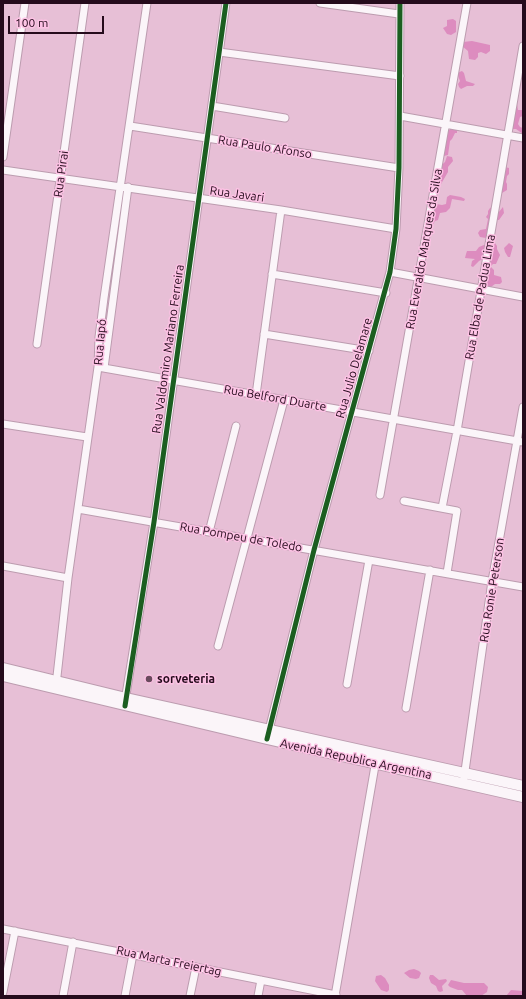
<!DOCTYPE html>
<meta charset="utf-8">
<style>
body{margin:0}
#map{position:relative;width:526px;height:999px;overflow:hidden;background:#e7bfd6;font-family:Ubuntu,sans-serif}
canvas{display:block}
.frame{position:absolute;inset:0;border:4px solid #250b1c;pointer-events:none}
.scale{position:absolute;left:8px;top:16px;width:96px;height:18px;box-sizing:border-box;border:2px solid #250b1c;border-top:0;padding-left:5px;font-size:12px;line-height:14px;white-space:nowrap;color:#250b1c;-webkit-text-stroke:3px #fdc1e4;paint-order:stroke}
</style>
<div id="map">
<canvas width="526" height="999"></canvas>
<div class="frame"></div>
<div class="scale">100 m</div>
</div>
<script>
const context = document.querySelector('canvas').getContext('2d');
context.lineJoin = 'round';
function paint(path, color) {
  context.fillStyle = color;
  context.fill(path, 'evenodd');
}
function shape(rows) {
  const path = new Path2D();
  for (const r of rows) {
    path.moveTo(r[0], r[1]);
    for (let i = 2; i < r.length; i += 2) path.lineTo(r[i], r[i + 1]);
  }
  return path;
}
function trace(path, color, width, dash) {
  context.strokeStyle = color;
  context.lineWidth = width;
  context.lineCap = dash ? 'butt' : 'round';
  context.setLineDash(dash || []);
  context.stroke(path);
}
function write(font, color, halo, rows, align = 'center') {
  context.font = font + ' Ubuntu,sans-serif';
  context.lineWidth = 3;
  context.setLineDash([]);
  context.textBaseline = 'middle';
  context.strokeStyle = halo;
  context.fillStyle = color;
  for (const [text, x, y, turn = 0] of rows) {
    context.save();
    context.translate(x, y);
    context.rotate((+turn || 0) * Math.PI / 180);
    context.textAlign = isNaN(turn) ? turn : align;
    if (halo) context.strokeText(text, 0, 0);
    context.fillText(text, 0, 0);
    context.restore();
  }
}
paint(shape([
 [453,19,456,21,456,32,451,35,447,34,443,28,447,26,447,20],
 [472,41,490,45,490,51,486,54,481,52,478,53,478,57,475,60,469,59,468,51,462,46,463,42],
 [462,71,464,73,466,81,475,84,473,86,467,86,461,89,459,87,458,84,460,81,457,73],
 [517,104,518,110,523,110,523,116,520,117,518,124,520,127,523,128,523,134,516,129,513,129,511,126,514,106],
 [450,128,457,128,457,133,455,133,452,139,450,141,448,155,444,156,443,156,445,146,443,143,445,130,450,130],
 [447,156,452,157,453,161,448,167,448,172,441,184,440,181,441,176,438,168,445,162],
 [505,167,509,168,509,174,507,176,506,182,507,184,507,190,502,193,498,193,499,188,504,181,503,173],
 [450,195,461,197,465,199,464,201,452,199,450,208,446,212,440,213,438,220,435,221,431,228,430,224,434,216,432,206,436,204,442,205,446,204,447,197],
 [492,207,498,213,503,207,504,213,499,220,496,220,486,238,480,237,478,233,480,230,486,229,488,219,486,217,488,214,488,211,490,208],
 [493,243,495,243,497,246,497,249,500,255,496,264,493,264,491,266,486,265,490,244],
 [509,243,513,246,510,257,508,257,505,252,504,248],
 [484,245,486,246,483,259,479,261,473,267,471,266,472,261,475,259,465,258,466,254,467,251,476,251,479,247],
 [491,267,494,270,494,275,501,277,502,282,500,284,495,284,491,287,486,286,485,282,487,268],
 [414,969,419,971,421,973,419,978,416,979,410,978,404,973,409,970],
 [381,975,385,978,389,985,389,990,387,992,381,990,375,981,376,976],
 [430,975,433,975,439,980,446,979,447,981,442,986,443,991,440,992,438,991,436,986,431,983,429,978],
 [451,980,464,983,484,983,488,987,487,992,481,996,467,996,462,990,458,990,450,987,448,985],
 [511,990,523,991,523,996,506,996]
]), '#dd8cbf');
const street = shape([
 [320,3,399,14],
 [219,52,400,76],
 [212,106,285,118],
 [400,116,523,138],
 [130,126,399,168],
 [3,157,25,3],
 [3,170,281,210,396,229],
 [390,272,523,297],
 [272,274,386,293],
 [264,334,369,351],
 [37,344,85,3],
 [98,367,523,442],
 [104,368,128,187],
 [256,395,281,210],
 [3,424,87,437],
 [380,495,467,3],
 [404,501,457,511,447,573],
 [442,508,457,431,523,46],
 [78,509,523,587],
 [209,532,236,426],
 [3,566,68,578],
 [218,646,284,400],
 [347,684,369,560],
 [56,685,68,578,98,367,99,337,104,298,147,3],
 [125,701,154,522,226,3],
 [406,708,430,570],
 [268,734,314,550,390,272,396,229,399,168,400,3],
 [464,778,492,581,523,407],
 [3,929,336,995],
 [3,992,15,931],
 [63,996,73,942],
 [125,996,133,954],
 [190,996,196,967],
 [258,996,261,980],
 [335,996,376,760]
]);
const secondary = shape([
 [3,668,126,698,523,786],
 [3,676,267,739,523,797]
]);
trace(street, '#bc9caf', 9);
trace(secondary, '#bc9caf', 12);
trace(street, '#fbf5f9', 7);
trace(secondary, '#fbf5f9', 10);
trace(shape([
 [125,706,154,522,226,3],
 [267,739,314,550,390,272,396,229,399,168,400,3]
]), '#1b5e20', 5);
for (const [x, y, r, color] of [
 [149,679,4,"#694a5d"]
]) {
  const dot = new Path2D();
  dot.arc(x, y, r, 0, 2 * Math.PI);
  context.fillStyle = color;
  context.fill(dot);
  trace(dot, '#fdc1e4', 1.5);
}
write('12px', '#250b1c', '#fdc1e4', [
 ["Rua Paulo Afonso",265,147,9],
 ["Rua Pirai",61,174,-82],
 ["Rua Javari",237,194,8],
 ["Rua Everaldo Marques da Silva",424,249,-80],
 ["Rua Elba de Padua Lima",480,297,-80],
 ["Rua Iapó",100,342,-85],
 ["Rua Valdomiro Mariano Ferreira",168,349,-82],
 ["Rua Julio Delamare",354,368,-74],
 ["Rua Belford Duarte",275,398,10],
 ["Rua Pompeu de Toledo",241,537,10],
 ["Rua Ronie Peterson",492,590,-81],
 ["Avenida Republica Argentina",356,759,12],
 ["Rua Marta Freiertag",169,961,12]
]);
write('bold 12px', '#250b1c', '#fdc1e4', [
 ["sorveteria",157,679]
], 'left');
</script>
